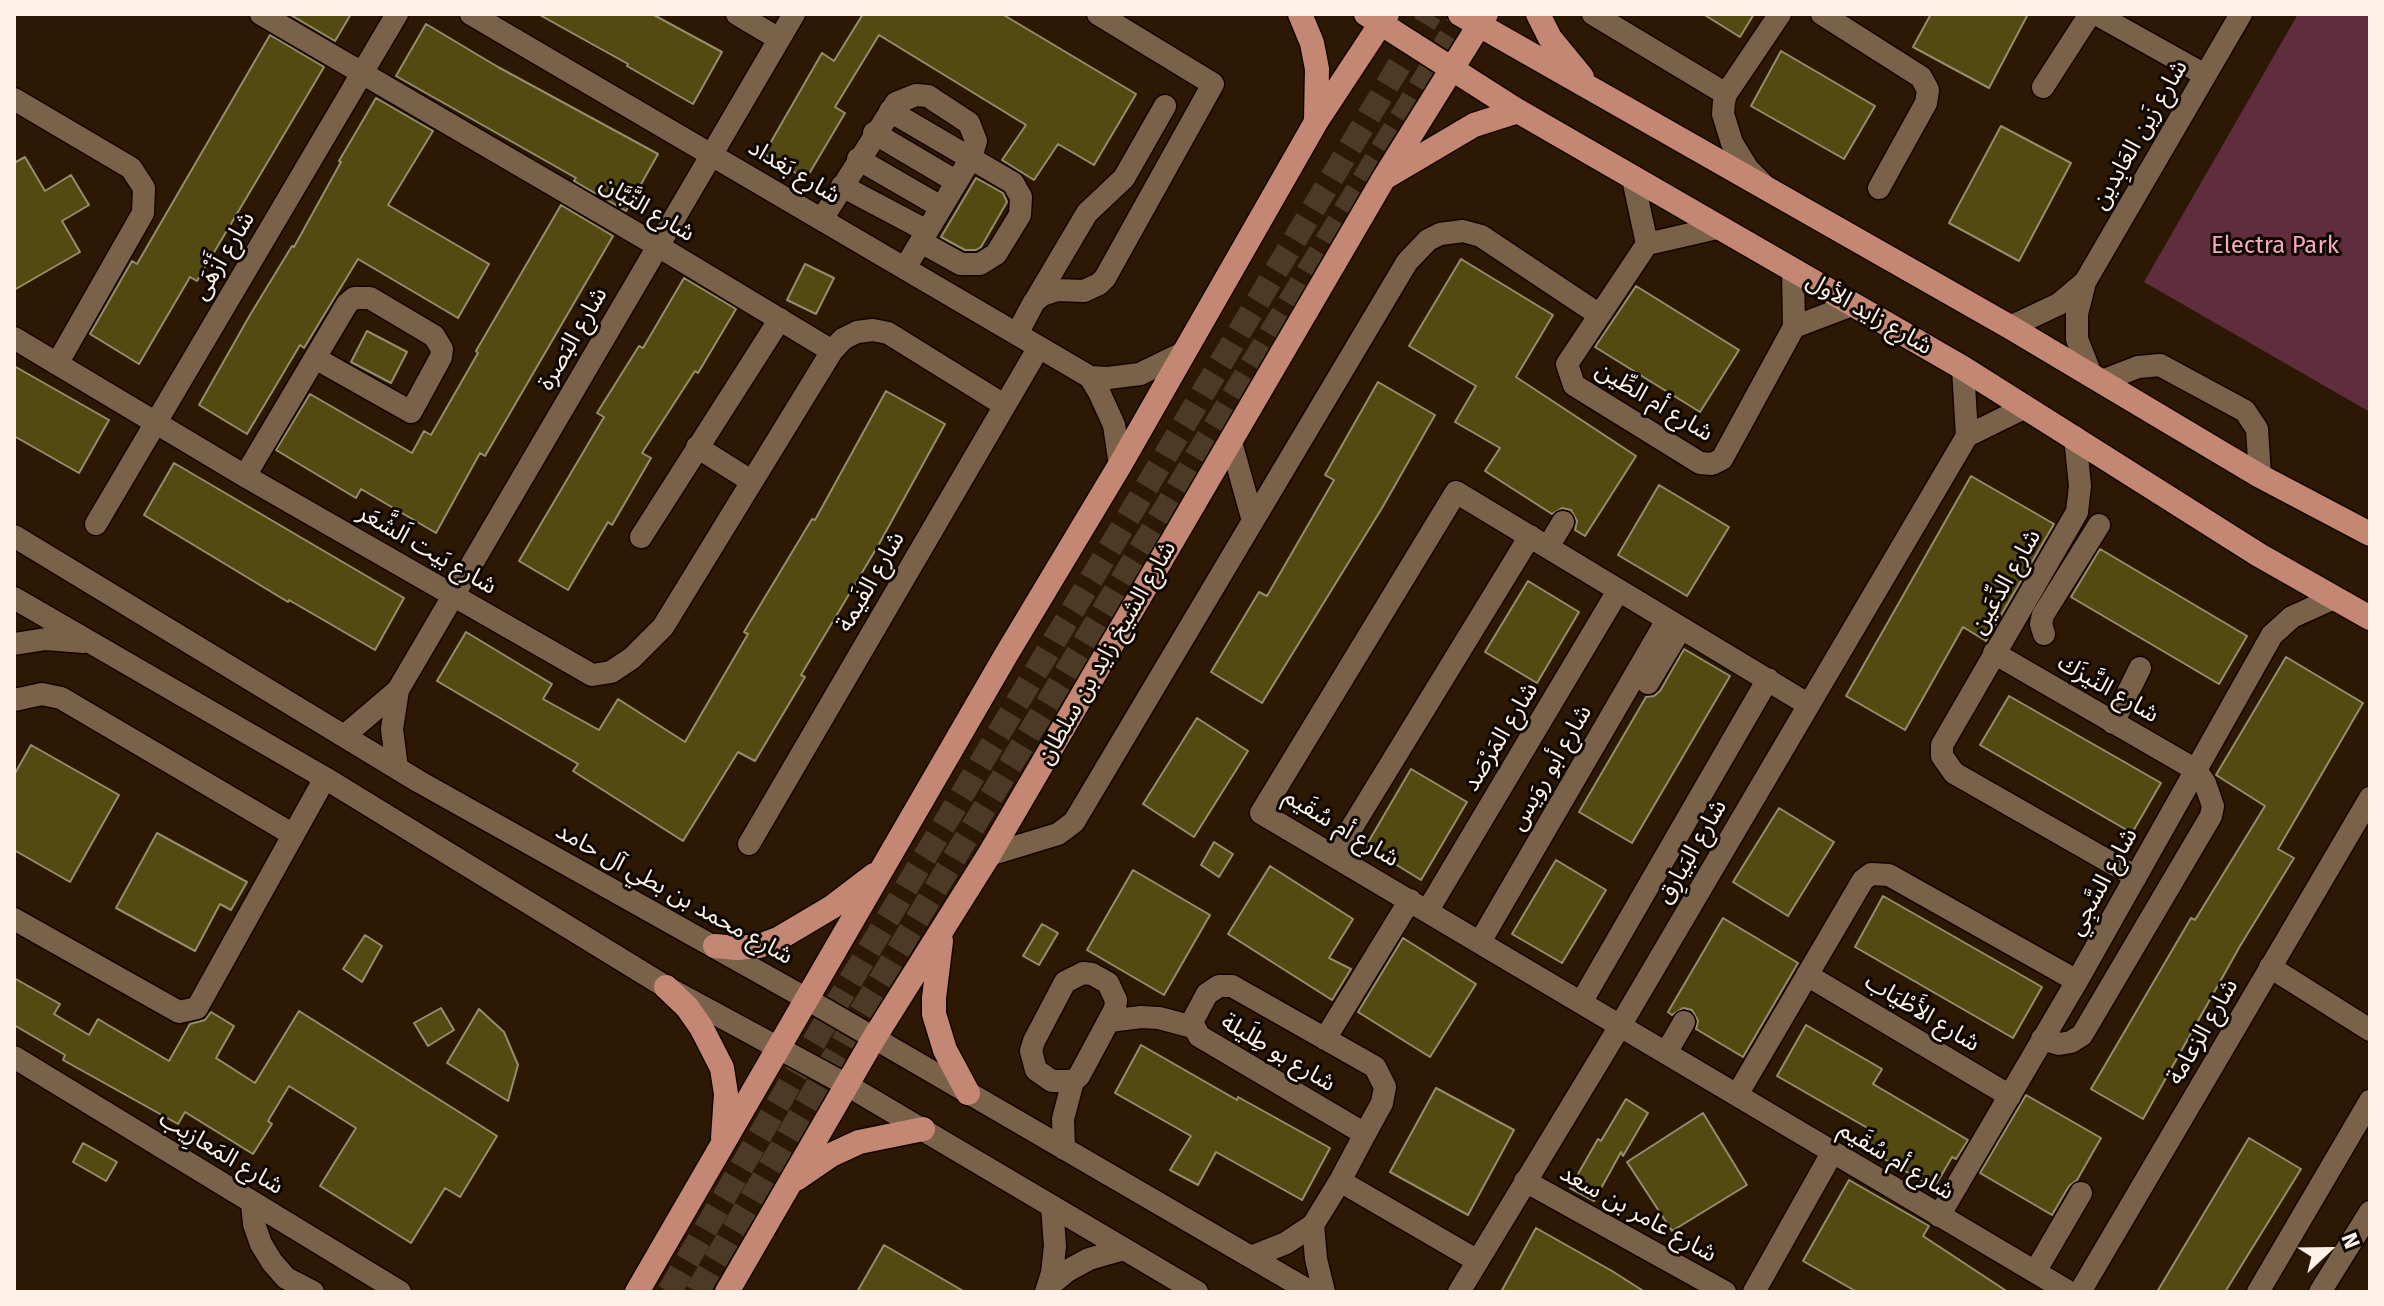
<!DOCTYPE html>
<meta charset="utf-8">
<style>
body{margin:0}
#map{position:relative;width:2384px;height:1306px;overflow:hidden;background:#2d1903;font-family:"Fira Sans",sans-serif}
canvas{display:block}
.frame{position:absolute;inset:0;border:16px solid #fef2e8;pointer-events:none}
.north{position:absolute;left:2288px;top:1210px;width:80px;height:80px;-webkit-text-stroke:6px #0e0601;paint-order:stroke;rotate:68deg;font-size:22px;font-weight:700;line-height:32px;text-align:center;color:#fef2e8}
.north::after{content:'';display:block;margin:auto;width:28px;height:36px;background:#fef2e8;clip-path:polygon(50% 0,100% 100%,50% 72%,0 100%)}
</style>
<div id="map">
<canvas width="2384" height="1306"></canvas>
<div class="frame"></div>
<div class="north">N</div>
</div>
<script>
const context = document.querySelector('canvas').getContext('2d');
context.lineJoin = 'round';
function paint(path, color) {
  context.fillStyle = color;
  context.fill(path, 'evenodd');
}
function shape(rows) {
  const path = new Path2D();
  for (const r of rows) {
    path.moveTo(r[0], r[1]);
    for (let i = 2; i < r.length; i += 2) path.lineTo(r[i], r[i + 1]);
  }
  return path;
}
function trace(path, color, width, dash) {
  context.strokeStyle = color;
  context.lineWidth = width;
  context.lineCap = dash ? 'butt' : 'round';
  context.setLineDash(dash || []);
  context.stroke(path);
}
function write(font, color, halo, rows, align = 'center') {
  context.font = font + ' "Fira Sans","Noto Sans Arabic",sans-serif';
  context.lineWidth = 6;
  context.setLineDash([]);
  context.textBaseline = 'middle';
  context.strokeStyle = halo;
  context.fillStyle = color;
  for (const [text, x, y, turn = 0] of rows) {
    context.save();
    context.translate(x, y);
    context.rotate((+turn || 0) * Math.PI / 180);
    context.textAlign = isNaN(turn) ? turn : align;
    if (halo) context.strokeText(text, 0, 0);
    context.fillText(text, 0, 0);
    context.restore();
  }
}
paint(shape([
 [2298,14,2370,14,2370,412,2144,282]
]), '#5f2d3d');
const building = shape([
 [289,14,351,14,335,41,289,14],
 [538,14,652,14,722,52,693,104,627,66,628,64,538,14],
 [863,14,1002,14,1136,94,1094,165,1058,144,1034,180,1002,160,1026,125,879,35,835,107,845,113,806,179,764,154,822,53,834,61,863,14],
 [1703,14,1754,14,1740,37,1703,14],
 [1931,14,2028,14,1989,88,1913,47,1931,14],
 [426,24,498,67,658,154,626,211,574,181,576,178,396,76,426,24],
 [270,35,324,67,197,281,190,277,139,364,90,334,132,261,137,264,270,35],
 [1781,51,1875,106,1844,159,1751,106,1781,51],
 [376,98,433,131,388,205,489,264,458,318,358,259,304,348,300,345,247,434,199,405,250,315,292,246,294,247,341,162,339,161,376,98],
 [2001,126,2071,163,2019,261,1949,223,2001,126],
 [25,157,45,191,71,175,89,205,62,221,80,252,14,290,14,163,25,157],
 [976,178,1003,193,1007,202,981,247,976,250,965,250,941,237,976,178],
 [561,205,613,236,485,456,480,453,436,533,361,489,356,498,276,450,310,394,412,453,424,431,431,435,478,353,476,351,561,205],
 [1461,259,1553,315,1516,377,1636,456,1585,536,1575,530,1577,521,1571,510,1562,508,1552,514,1485,471,1500,448,1455,422,1476,386,1409,346,1461,259],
 [805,264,834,278,816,314,787,300,805,264],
 [684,278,736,309,698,373,695,371,642,453,651,458,612,525,608,522,568,590,519,561,604,417,597,413,639,346,643,348,684,278],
 [1636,286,1739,350,1700,412,1595,347,1636,286],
 [367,331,407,352,391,383,351,362,367,331],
 [14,366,109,420,79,473,14,436,14,366],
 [1378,382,1435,415,1382,508,1262,703,1211,672,1259,592,1267,596,1334,480,1325,475,1378,382],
 [886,391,945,424,879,544,801,675,805,677,755,761,738,752,683,841,573,771,578,764,437,681,466,632,552,684,543,699,599,730,618,699,685,742,748,634,744,632,812,519,815,520,886,391],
 [174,463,404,598,375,650,289,600,288,602,144,515,174,463],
 [1971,476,2054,524,1986,641,1963,627,1905,730,1846,696,1971,476],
 [1659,485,1729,527,1687,596,1618,555,1659,485],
 [2100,549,2247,636,2219,684,2071,597,2100,549],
 [1528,581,1579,612,1537,683,1485,652,1528,581],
 [1684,649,1730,676,1632,843,1579,812,1646,697,1654,696,1660,691,1684,649],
 [2286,657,2363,703,2278,849,2294,858,2240,946,2143,1119,2091,1089,2191,918,2195,920,2265,806,2216,775,2286,657],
 [2009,696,2161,783,2132,833,1980,745,2009,696],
 [1197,718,1248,751,1194,837,1143,804,1197,718],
 [31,745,119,795,70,882,14,850,14,775,31,745],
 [1411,769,1467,802,1421,880,1366,846,1411,769],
 [1779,808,1834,842,1788,916,1733,882,1779,808],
 [157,833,247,882,231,910,220,904,195,951,116,908,157,833],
 [1214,842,1233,854,1219,877,1201,865,1214,842],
 [1556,860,1606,890,1562,963,1512,934,1556,860],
 [1270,866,1353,919,1329,958,1351,969,1332,1000,1228,934,1270,866],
 [1133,870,1210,915,1164,995,1087,950,1133,870],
 [1883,896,2042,987,2013,1038,1855,947,1883,896],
 [1723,918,1798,963,1743,1057,1696,1029,1698,1021,1692,1010,1683,1008,1672,1015,1668,1012,1723,918],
 [1042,924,1058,933,1039,965,1023,956,1042,924],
 [365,935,382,946,362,982,343,969,365,935],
 [1403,938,1476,984,1430,1057,1358,1012,1403,938],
 [14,978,60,1004,54,1014,89,1035,98,1019,169,1061,190,1024,205,1020,211,1012,234,1026,216,1058,255,1083,299,1011,497,1136,460,1197,445,1188,411,1243,320,1186,356,1128,289,1086,268,1121,272,1124,253,1154,185,1112,178,1124,63,1060,65,1055,14,1025,14,978],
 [441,1008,454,1030,428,1046,414,1023,441,1008],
 [479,1009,504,1032,518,1065,508,1101,447,1063,479,1009],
 [1806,1025,1882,1069,1873,1084,1968,1140,1956,1159,1952,1157,1934,1188,1862,1146,1871,1130,1777,1076,1806,1025],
 [1141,1045,1237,1100,1238,1097,1330,1148,1302,1200,1216,1152,1198,1185,1170,1170,1191,1136,1115,1093,1141,1045],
 [1436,1088,1514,1130,1468,1215,1390,1172,1436,1088],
 [2026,1095,2101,1138,2077,1180,2069,1186,2052,1215,1980,1173,2026,1095],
 [1626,1099,1648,1113,1623,1156,1621,1152,1594,1201,1570,1188,1598,1139,1601,1141,1626,1099],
 [1703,1113,1747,1185,1672,1231,1627,1162,1703,1113],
 [2249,1138,2301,1169,2225,1292,2157,1292,2249,1138],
 [83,1143,117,1162,106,1181,73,1162,83,1143],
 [1849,1180,1929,1226,1923,1236,2008,1292,1857,1292,1803,1261,1849,1180],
 [1536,1228,1612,1271,1645,1292,1501,1292,1536,1228],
 [884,1245,965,1292,857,1292,884,1245]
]);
paint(building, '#544910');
trace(building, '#948d6d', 2);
trace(shape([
 [669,1292,821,1030,1430,14],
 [697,1292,843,1042,1464,14]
]), '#4c3a25', 24, [24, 12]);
const minor = shape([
 [261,14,658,246,832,351],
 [471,14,1090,377,1099,392,1114,425,1120,465],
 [737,14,779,39],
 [1593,14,1726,94],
 [1822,14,1921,77,1928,90,1926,103,1879,188],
 [2096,14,2205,75],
 [2043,87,2090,14],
 [14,99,131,168,144,188,143,213,57,364],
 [890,111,1013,183,1021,197,1020,215,996,254,980,264,961,264,921,242],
 [874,133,957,182],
 [858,159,941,207],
 [1633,179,1647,244],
 [1763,184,1748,169,1732,143,1723,114,1724,102,1726,94,1780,14],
 [842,186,927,231],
 [822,219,896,103,916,95,928,96,937,102,969,123,976,141,971,158,905,268],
 [1717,228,1647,244,1567,364,1574,385,1700,463,1712,464,1722,459,1794,327,1793,270],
 [1035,301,1087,213,1124,178,1165,106],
 [1794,327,1852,305],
 [2010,327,2059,304,2085,282],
 [1017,334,1034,302,1042,295,1057,290,1084,291,1099,284,1105,278,1213,84,1098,14],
 [14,338,245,476,592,675,611,672,632,658,663,627,832,351,843,339,857,332,873,330,888,333,1004,405],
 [1090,377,1108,378,1140,374,1183,353],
 [2092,377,2077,339,2077,314,2085,282,2241,14],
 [2102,381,2138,367,2160,365,2245,411,2257,429,2260,476],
 [1967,436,2026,407],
 [2075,437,2080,486,2077,512,1942,745,1942,756,1954,773,2136,877],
 [1231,442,1253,521],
 [697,447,751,481],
 [245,476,347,304,354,298,370,298,434,336,442,349,441,357,411,412,315,358],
 [96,524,397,14],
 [14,536,418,781,807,999,1311,1292],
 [641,537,780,319],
 [1548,547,1563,522],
 [14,598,325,778,666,987,847,1085,1197,1292],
 [2044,634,2041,624,2043,615,2099,525],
 [14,644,46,639,84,642],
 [1994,653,2196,770,2205,783,2213,806,2211,816,2082,1035,2071,1042,2059,1044,2042,1039],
 [1648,683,1681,628],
 [14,700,42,694,61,698,292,834],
 [1809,705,1456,492,1261,813,2069,1292],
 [2113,723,2140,668],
 [344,736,398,690,794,14],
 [397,768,392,729,398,690],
 [749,844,1039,347],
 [989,855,1058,834,1074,822,1407,262,1428,240,1440,234,1463,231,1481,236,1598,314],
 [1335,855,1530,536],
 [1428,910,1618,591],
 [14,919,179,1012,197,1008,325,778],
 [1480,942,1667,620],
 [2270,967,2370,1030],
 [1083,973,1092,974,1108,983,1116,1000,1115,1009,1079,1076,1073,1081,1052,1081,1036,1070,1031,1051,1034,1041,1065,982,1083,973],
 [1807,975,2010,1096],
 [1582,1001,1768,679],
 [1109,1021,1141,1017,1159,1018,1193,1027],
 [1325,1039,1410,900],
 [1666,1053,1684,1022],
 [14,1057,400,1292],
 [1737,1095,1863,880,1871,874,1889,875,2077,981],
 [1064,1149,1063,1119,1073,1081],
 [1340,1181,1476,1260],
 [1525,1181,1725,1292],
 [252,1203,254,1224,261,1244,272,1262,286,1278,313,1292],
 [1939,1216,2077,981,2272,635,2292,617,2334,598],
 [1313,1225,1316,1259,1324,1292],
 [1251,1257,1286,1243,1313,1225,1340,1181,1365,1134,1382,1103,1385,1087,1375,1067,1232,986,1219,986,1207,994,1192,1022,1199,1036,1365,1134],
 [2035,1272,2081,1193],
 [1049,1286,1067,1271,1089,1259,1124,1249],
 [1046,1292,1052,1273,1055,1246,1052,1206],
 [1459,1292,1620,1026,1967,436,1963,368],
 [1754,1292,1832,1153],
 [2080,1292,2370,798],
 [2258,1292,2370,1101],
 [2320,1292,2370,1212]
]);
const major = shape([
 [1300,14,1312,43,1317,69,1316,120],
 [1366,14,1518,111,1963,368,2259,555,2370,618],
 [1460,14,2010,327,2260,476,2370,534],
 [1538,14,1550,38,1582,77],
 [1386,177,1474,125,1518,111],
 [941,941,934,998,934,1014,945,1050,968,1093],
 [715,946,737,948,759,946,778,939,832,907,874,875],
 [666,987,687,1007,701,1027,722,1068,726,1094,723,1138],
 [796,1179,831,1155,859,1142,923,1129],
 [637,1292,1006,655,1120,465,1316,122,1387,14],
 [727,1292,874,1038,989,855,1384,178,1486,14]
]);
trace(minor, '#140400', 25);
trace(major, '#140400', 27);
trace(minor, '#79614a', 22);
trace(major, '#c48773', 24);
write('24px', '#fef2e8', '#0e0601', [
 ["شارع زَين العَابِدين",2140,135,-60],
 ["شارع بَغداد",794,172,31],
 ["شارع التَّبَّان",647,209,31],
 ["شارع أَزْهَى",224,256,-59],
 ["شارع زايد الأول",1869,314,30],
 ["شارع البَصرة",573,339,-60],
 ["شارع أم الطِّين",1654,402,31],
 ["شارع بَيت اَلشَّعَر",427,550,30],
 ["شارع الفَيمة",871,582,-60],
 ["شارع الدِّعَين",2006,582,-60],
 ["شارع الشيخ زايد بن سلطان",1107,653,-60],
 ["شارع النَّيزَك",2108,689,30],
 ["شارع المَرْصَد",1501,737,-59],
 ["شارع أبو روَيس",1551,768,-60],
 ["شارع أم سُقَيم",1341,828,31],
 ["شارع البَيارِق",1692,852,-60],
 ["شارع السَّجِي",2103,882,-61],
 ["شارع محمد بن بطي آل حامد",674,894,29],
 ["شارع الأَطْيَاب",1922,1013,31],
 ["شارع الزعامة",2203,1032,-60],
 ["شارع بو طِلَيلة",1278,1053,31],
 ["شارع المَعازِيب",221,1153,31],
 ["شارع أم سُقَيم",1896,1161,31],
 ["شارع عامر بن سعد",1638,1214,29]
]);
write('24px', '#f5a9bf', '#0e0601', [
 ["Electra Park",2275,246]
]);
</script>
